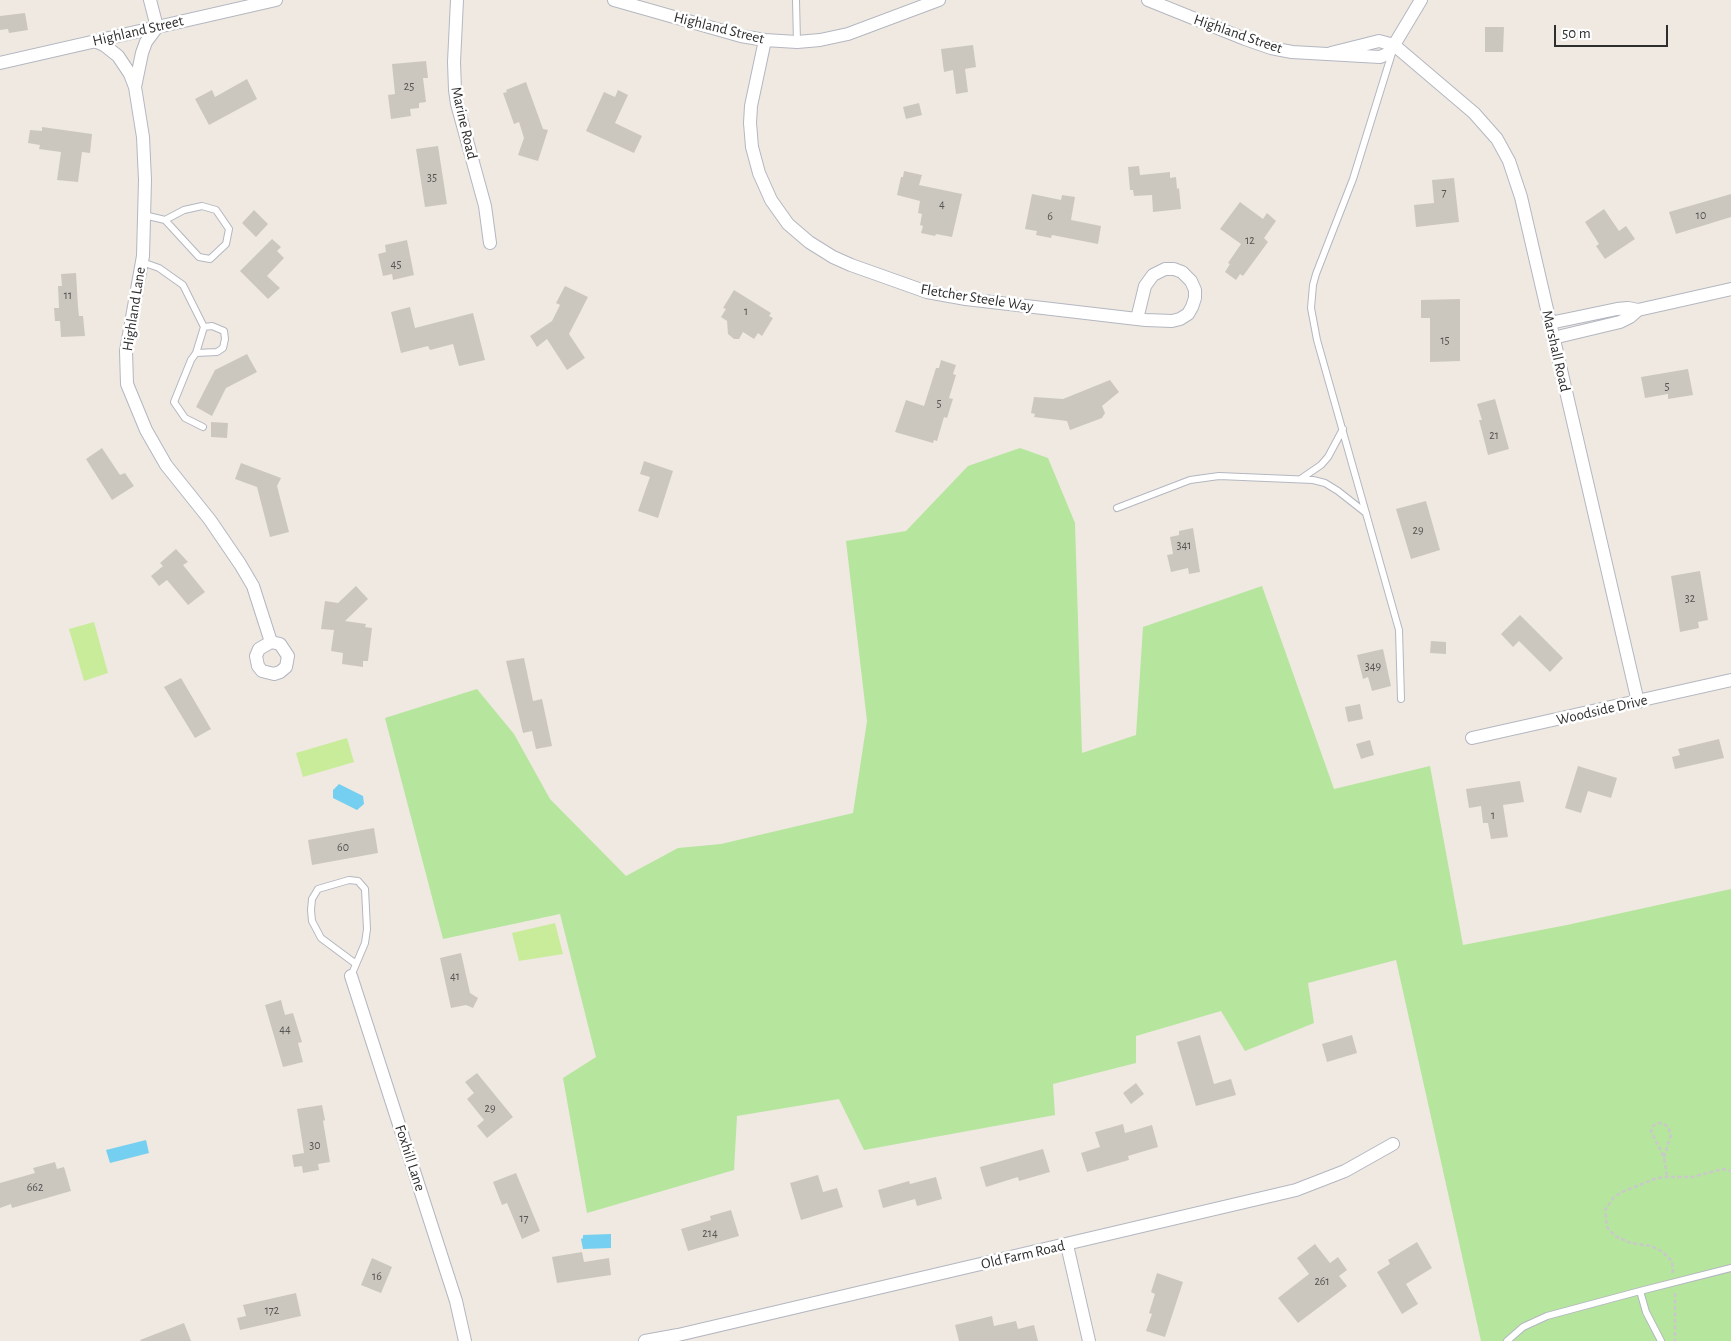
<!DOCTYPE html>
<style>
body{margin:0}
#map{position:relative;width:1731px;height:1341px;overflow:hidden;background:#efe9e1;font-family:"Alegreya Sans",sans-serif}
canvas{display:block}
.scale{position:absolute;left:1554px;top:25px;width:114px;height:22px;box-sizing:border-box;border:2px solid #2e2e2e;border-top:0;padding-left:6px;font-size:15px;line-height:18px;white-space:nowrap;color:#2e2e2e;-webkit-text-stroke:4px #fff;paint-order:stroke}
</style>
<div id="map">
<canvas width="1731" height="1341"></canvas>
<div class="scale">50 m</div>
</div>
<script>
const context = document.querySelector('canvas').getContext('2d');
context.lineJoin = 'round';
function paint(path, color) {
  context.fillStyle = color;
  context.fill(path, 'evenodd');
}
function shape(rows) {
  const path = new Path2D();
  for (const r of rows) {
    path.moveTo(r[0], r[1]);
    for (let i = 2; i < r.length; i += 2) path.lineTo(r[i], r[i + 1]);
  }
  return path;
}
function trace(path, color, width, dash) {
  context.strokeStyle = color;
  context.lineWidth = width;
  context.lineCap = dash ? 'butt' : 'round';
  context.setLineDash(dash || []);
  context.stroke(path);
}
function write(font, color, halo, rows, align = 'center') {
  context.font = font + ' "Alegreya Sans",sans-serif';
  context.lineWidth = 5;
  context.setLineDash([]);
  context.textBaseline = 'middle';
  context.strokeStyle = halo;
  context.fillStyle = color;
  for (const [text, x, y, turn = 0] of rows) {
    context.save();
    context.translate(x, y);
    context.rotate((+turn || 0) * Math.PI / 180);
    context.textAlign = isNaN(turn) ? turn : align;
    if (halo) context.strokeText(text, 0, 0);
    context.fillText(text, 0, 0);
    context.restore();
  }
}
paint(shape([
 [1020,448,1048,458,1075,523,1082,753,1136,735,1143,627,1262,586,1334,789,1430,766,1463,945,1567,925,1731,889,1731,1341,1481,1341,1396,960,1308,983,1314,1023,1245,1051,1221,1011,1136,1036,1136,1063,1053,1084,1055,1115,864,1150,839,1099,737,1116,734,1170,587,1213,563,1078,596,1057,560,914,443,939,385,718,477,689,514,734,550,799,626,876,678,848,721,844,853,813,867,721,846,541,906,531,968,466]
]), '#b6e59e');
paint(shape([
 [94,622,108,673,84,681,69,629],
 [347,738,354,762,303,777,296,753],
 [555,923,563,954,519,961,512,933]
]), '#c9ec9a');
paint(shape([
 [339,784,363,796,364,804,357,810,333,798,333,790],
 [146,1140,149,1153,110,1163,106,1150],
 [611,1234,611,1248,583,1249,581,1239,583,1238,583,1235]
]), '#75cff0');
paint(shape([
 [25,13,28,30,9,33,8,29,0,30,0,16],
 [1485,27,1504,27,1503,52,1485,52],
 [973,45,976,67,965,69,968,92,956,94,953,70,944,72,941,49],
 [426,61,428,78,423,78,426,102,419,103,419,108,410,109,411,116,391,119,388,95,395,94,392,64],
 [247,79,257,99,209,125,195,99,212,90,215,97],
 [526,82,543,129,548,130,538,161,518,155,524,138,519,122,514,124,503,93,507,92,506,90],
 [618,90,628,95,615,123,642,136,634,153,586,131,604,92,615,97],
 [919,103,922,115,906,119,903,107],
 [42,127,92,134,90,153,82,152,78,182,57,180,61,152,39,149,40,145,28,143,30,130,42,131],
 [438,146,447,204,425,207,416,149],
 [1139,166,1140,175,1170,172,1170,178,1176,177,1177,189,1179,188,1181,209,1153,212,1152,195,1134,196,1133,190,1130,190,1128,167],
 [904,171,922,175,919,185,962,194,952,237,936,234,935,236,921,233,923,226,920,225,922,214,918,213,920,201,897,195,901,177,903,177],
 [1454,178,1459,222,1416,227,1414,205,1434,203,1432,180],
 [1032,194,1061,200,1062,195,1075,197,1071,220,1101,226,1098,244,1052,235,1051,238,1036,235,1037,231,1025,229],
 [1731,194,1731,217,1676,234,1669,212],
 [1240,202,1263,219,1267,213,1276,221,1264,238,1268,242,1243,276,1240,274,1236,280,1225,272,1230,264,1228,263,1241,244,1220,229],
 [1604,209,1619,231,1626,226,1635,239,1605,259,1596,246,1599,244,1585,222],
 [254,210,268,224,256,237,242,223],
 [272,239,281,247,277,251,284,258,267,276,280,288,268,299,240,271],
 [407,240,414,275,393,280,392,274,383,276,378,254,386,252,385,245],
 [76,273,78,307,79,316,83,316,85,336,61,337,60,321,55,321,54,308,59,308,58,286,62,286,61,274],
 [565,286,588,297,569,334,585,358,567,370,547,339,537,347,530,336,552,321,560,305,556,303],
 [734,290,771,313,769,316,773,318,762,336,758,333,754,339,743,332,739,339,734,339,728,334,727,321,721,317,726,309,723,308],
 [1460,299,1460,361,1430,362,1430,318,1421,318,1421,300],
 [410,307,415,328,473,313,485,360,459,366,453,344,430,350,428,346,401,353,391,312],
 [247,354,257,372,226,388,212,416,196,407,215,370],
 [941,360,956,365,953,374,956,375,949,398,953,399,947,418,944,417,937,441,934,440,933,443,895,432,906,400,924,406,936,368,939,368],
 [1688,369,1693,395,1668,399,1668,394,1645,398,1641,377],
 [1110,380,1119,392,1102,406,1105,413,1102,418,1070,430,1067,421,1034,417,1035,414,1031,413,1034,397,1063,399],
 [1495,399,1509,449,1488,455,1479,420,1482,420,1477,404],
 [211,422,228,423,227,438,211,437],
 [102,448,120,475,125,473,134,486,112,500,86,459],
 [644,461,673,471,658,518,638,511,650,477,640,474],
 [241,463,281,478,277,486,289,532,270,537,257,487,235,479],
 [1426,501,1440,550,1411,559,1396,509],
 [1193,528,1200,572,1189,574,1188,568,1171,572,1167,555,1173,554,1170,537,1179,535,1179,531],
 [176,549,188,562,183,565,205,592,188,605,167,580,159,586,151,576,163,566,160,563],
 [1700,571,1708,620,1698,622,1699,628,1680,632,1671,576],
 [356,586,368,599,345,621,366,624,365,627,372,628,368,661,363,661,363,667,342,664,343,653,331,651,334,630,321,629,325,601,338,603],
 [1520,615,1563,658,1550,672,1519,641,1513,647,1501,634],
 [1431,641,1446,642,1446,654,1430,653],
 [1383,649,1391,686,1372,691,1368,677,1363,679,1357,655],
 [524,658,533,701,542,699,552,746,536,749,532,731,523,733,506,661],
 [181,678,211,729,195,738,164,687],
 [1360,704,1363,719,1348,722,1345,707],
 [1719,739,1724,758,1675,769,1672,757,1680,755,1678,749],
 [1370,740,1374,755,1361,759,1356,744],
 [1578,766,1617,778,1611,798,1588,791,1581,813,1565,808],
 [1520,781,1524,802,1503,805,1508,837,1491,839,1488,823,1483,823,1481,806,1469,808,1466,789],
 [374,828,378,853,312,865,308,840],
 [461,953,470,993,478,998,473,1008,466,1005,451,1008,440,958],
 [281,1000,285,1015,293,1013,302,1042,298,1043,303,1062,283,1067,265,1005],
 [1200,1035,1214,1084,1231,1079,1236,1095,1196,1106,1177,1042],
 [1352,1035,1357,1053,1327,1062,1322,1044],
 [477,1073,513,1117,487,1138,477,1126,484,1120,467,1099,474,1093,465,1082],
 [1136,1083,1144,1094,1131,1104,1123,1093],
 [322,1105,325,1120,323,1121,330,1162,318,1164,319,1170,303,1173,302,1166,294,1167,292,1155,304,1153,297,1109],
 [1123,1124,1125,1133,1152,1125,1158,1147,1128,1156,1129,1160,1087,1172,1081,1153,1100,1147,1095,1132],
 [1043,1149,1050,1172,1019,1181,1018,1177,986,1187,980,1167],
 [55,1162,57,1169,64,1167,71,1191,12,1208,11,1204,0,1208,0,1183,35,1173,33,1168],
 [516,1173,540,1231,522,1239,507,1203,502,1205,493,1182],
 [818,1175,823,1192,837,1188,843,1207,801,1220,790,1183],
 [936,1177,942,1199,917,1206,915,1199,883,1208,878,1190,909,1181,910,1184],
 [731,1210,739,1236,688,1251,681,1229,711,1220,710,1216],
 [1417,1242,1432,1268,1406,1284,1418,1304,1402,1314,1377,1272,1390,1264,1388,1260],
 [1315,1244,1330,1263,1338,1257,1347,1270,1339,1276,1347,1286,1298,1323,1278,1298,1309,1274,1297,1258],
 [582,1252,584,1262,609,1258,611,1275,557,1283,552,1257],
 [372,1258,392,1267,381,1293,361,1285],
 [1157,1273,1183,1282,1165,1337,1146,1331,1152,1314,1149,1313,1155,1294,1151,1292],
 [296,1293,301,1316,240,1330,237,1318,246,1316,243,1305],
 [992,1316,994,1326,1016,1321,1018,1329,1034,1325,1038,1341,959,1341,955,1325],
 [184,1323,191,1341,141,1341,140,1340]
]), '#cbc7bf');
const lane = shape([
 [796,0,797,42],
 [1392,53,1353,179,1316,274,1313,285,1311,308,1317,340,1399,630,1401,699],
 [144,215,165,220,199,257,210,259,226,244,229,229,216,210,202,206,184,210,165,220],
 [142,262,159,268,183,285,204,327,212,326,224,331,225,339,223,348,217,352,196,353,191,360,174,402,185,418,203,427],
 [196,353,204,327],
 [1302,478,1321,465,1328,457,1343,429],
 [1117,508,1190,480,1219,476,1313,480,1325,483,1338,491,1366,513],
 [351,976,365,943,367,929,365,889,358,881,349,880,318,889,312,899,311,910,312,921,321,938,356,964],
 [1640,1291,1646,1312,1661,1341],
 [1507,1341,1523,1327,1547,1316,1640,1291,1731,1268]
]);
const street = shape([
 [457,0,454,62,455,90,457,104,485,206,490,243],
 [614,0,741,36,765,40,797,42,820,40,848,34,939,0],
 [1148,0,1245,39,1271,48,1292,52,1380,57,1387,54,1394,45,1421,0],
 [765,40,751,106,750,123,752,147,759,173,771,200,788,224,809,242,833,257,851,265,927,292,966,299,1137,319,1146,320,1172,321,1180,319,1188,314,1192,307,1195,298,1195,290,1191,281,1182,272,1174,269,1165,269,1153,275,1145,286,1137,319],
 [95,41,104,45,118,56,130,74,135,87,143,137,145,180,143,256,126,351,127,384,146,430,166,465,210,520,240,564,253,586,271,642,280,644,288,656,286,667,280,672,274,674,262,671,258,666,256,656,259,649,271,642],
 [1331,53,1379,41,1394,45,1474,113,1497,139,1509,161,1521,197,1638,702],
 [0,63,276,0],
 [135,87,142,53,146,42,157,27,150,0],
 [1550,323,1617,309,1628,308,1638,310,1731,289],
 [1553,338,1620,322,1630,317,1638,310],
 [1472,738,1731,680],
 [351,976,456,1301,465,1341],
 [1067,1245,1089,1341],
 [645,1341,678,1335,1296,1190,1345,1171,1393,1144]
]);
trace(lane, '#b4b7c1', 8);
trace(street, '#b4b7c1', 14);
trace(shape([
 [1664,1157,1671,1135,1668,1127,1664,1124,1658,1123,1653,1126,1651,1131,1664,1157,1667,1177],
 [1673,1273,1672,1261,1661,1251,1651,1246,1631,1243,1615,1236,1607,1227,1605,1210,1614,1197,1622,1192,1657,1178,1667,1177,1692,1177,1723,1169,1731,1171],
 [1675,1293,1675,1341]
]), '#c9c9c9', 2.5, [4, 2.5]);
trace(lane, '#fff', 6);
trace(street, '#fff', 12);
write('12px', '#555452', null, [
 ["25",409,86],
 ["35",432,177],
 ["7",1444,192],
 ["4",942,204],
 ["10",1701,215],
 ["6",1050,216],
 ["12",1250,240],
 ["45",396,264],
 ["11",68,295],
 ["1",746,311],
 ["15",1445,340],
 ["5",1667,386],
 ["5",939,403],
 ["21",1494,435],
 ["29",1418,530],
 ["341",1184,545],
 ["32",1690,598],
 ["349",1373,666],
 ["1",1493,815],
 ["60",343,847],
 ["41",455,976],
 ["44",285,1029],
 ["29",490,1108],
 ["30",315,1145],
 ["662",35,1187],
 ["17",524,1218],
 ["214",710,1233],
 ["16",377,1276],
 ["261",1322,1281],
 ["172",272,1310]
]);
write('15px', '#2e2e2e', '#fff', [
 ["Highland Street",719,28,14],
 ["Highland Street",138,31,-13],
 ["Highland Street",1238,34,19],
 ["Marine Road",464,123,77],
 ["Fletcher Steele Way",977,298,9],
 ["Highland Lane",134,309,-81],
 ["Marshall Road",1556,351,77],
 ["Woodside Drive",1602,710,-13],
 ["Foxhill Lane",410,1158,72],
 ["Old Farm Road",1023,1255,-13]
]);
</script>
